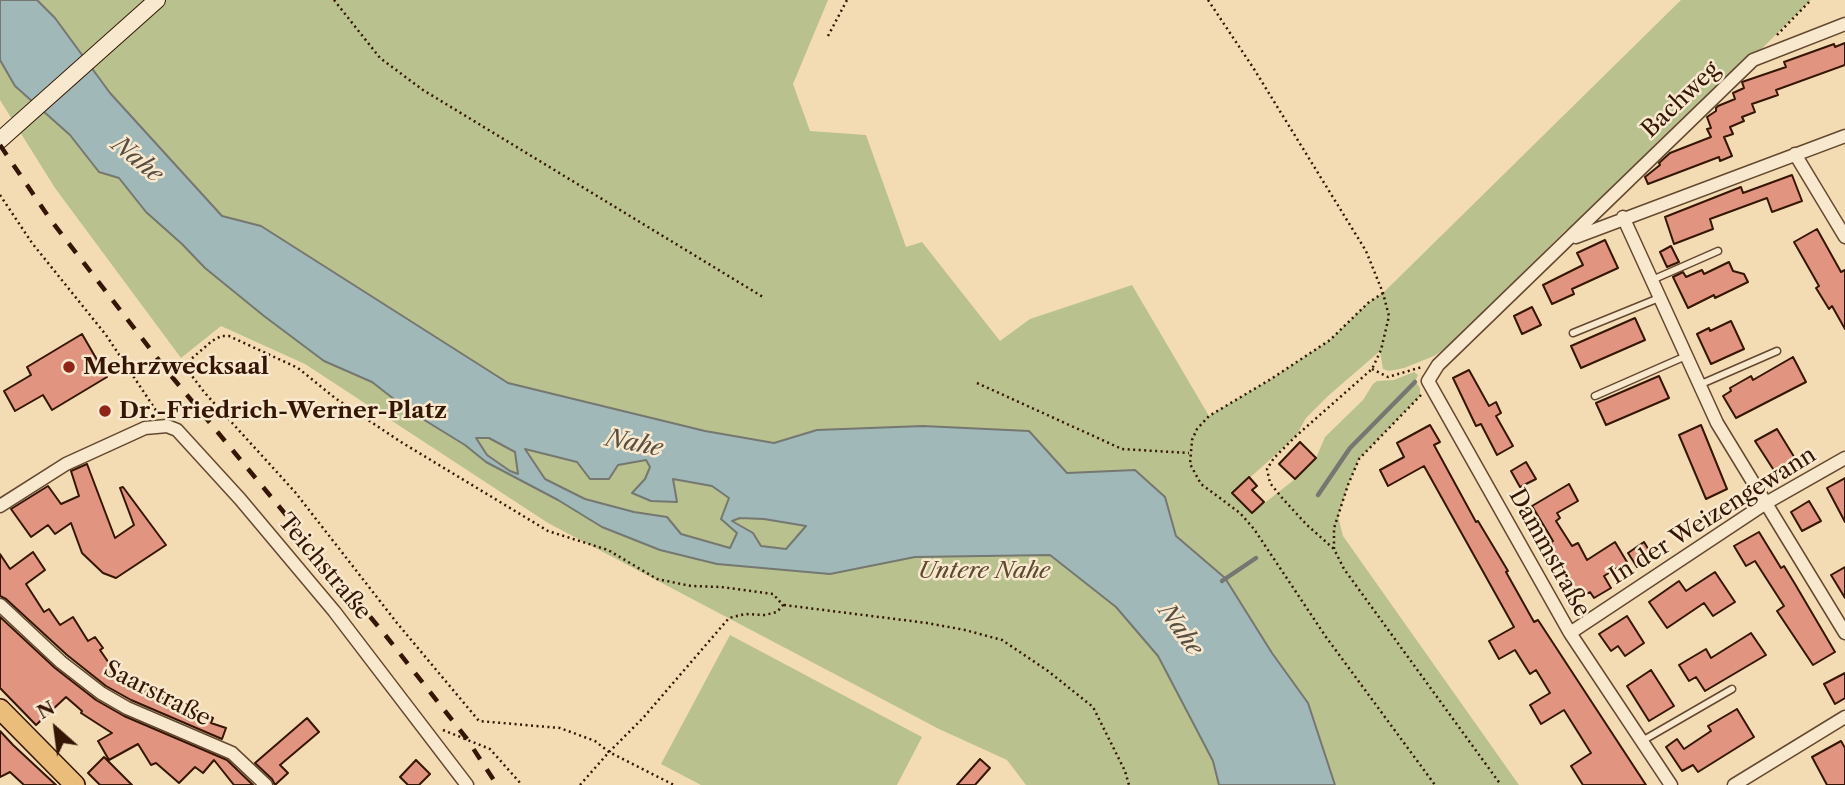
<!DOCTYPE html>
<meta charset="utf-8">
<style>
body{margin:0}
#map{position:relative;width:1845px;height:785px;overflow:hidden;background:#f3dcb4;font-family:"Libre Caslon Text",serif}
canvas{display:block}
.north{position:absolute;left:21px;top:694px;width:70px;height:70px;-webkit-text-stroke:5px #f7e8ce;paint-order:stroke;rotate:332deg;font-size:19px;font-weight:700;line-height:28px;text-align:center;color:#351503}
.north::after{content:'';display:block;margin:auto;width:24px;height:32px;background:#351503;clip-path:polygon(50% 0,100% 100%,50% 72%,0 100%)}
</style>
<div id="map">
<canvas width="1845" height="785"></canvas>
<div class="north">N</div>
</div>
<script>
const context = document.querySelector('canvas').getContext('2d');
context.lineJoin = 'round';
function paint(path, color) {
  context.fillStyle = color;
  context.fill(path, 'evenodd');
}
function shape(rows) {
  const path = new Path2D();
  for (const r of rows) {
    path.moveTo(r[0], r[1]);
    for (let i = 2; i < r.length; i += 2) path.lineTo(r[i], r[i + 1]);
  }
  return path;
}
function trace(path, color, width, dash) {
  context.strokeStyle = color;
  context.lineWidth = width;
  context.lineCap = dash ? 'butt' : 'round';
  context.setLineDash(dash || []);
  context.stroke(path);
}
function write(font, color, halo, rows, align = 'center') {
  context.font = font + ' "Libre Caslon Text",serif';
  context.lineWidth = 5;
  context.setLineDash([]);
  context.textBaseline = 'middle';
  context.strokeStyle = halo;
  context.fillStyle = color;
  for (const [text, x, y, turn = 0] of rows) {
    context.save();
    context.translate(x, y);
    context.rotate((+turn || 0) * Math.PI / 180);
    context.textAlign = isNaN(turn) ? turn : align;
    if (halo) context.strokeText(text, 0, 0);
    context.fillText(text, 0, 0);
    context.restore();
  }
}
paint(shape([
 [0,0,828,0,793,84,810,131,866,135,906,247,922,242,1000,341,1030,319,1132,285,1209,416,1271,379,1330,340,1368,303,1383,293,1681,0,1811,0,1588,220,1566,230,1449,346,1434,356,1404,368,1389,371,1383,369,1380,351,1328,396,1306,418,1296,436,1233,493,1252,513,1295,479,1316,458,1325,437,1363,400,1373,384,1377,381,1394,380,1414,372,1418,375,1415,381,1420,388,1420,396,1359,459,1348,485,1338,516,1343,536,1519,785,1026,785,1007,760,939,729,548,523,305,364,221,326,181,358,55,188,0,100],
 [730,635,922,737,897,785,701,785,661,764]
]), '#b9c18f');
const water = shape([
 [0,0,37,0,55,18,110,93,222,216,261,226,508,383,705,431,774,443,817,430,923,426,1029,431,1067,473,1135,470,1165,497,1176,536,1225,578,1272,653,1308,703,1335,785,1219,785,1213,761,1158,656,1116,607,1050,555,915,557,830,574,717,564,660,550,602,527,558,500,486,462,465,445,408,410,372,382,324,361,264,316,205,268,182,244,146,212,119,178,99,172,70,135,15,86,0,60,0,0],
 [476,438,489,438,515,452,518,474,510,471,487,455,476,438],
 [525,449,577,462,590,479,609,479,618,465,646,460,650,467,645,479,632,493,651,501,677,502,673,479,712,486,729,498,721,519,737,533,730,548,681,534,667,517,634,512,585,499,545,479,525,449],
 [740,518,764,519,806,526,786,549,761,546,753,533,732,521,740,518]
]);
paint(water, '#a0b9b8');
trace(water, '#757770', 2);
trace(shape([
 [1318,495,1350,448,1415,382],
 [1222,581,1256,558]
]), '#757770', 4.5);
const building = shape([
 [1845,43,1845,65,1776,90,1778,95,1752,104,1755,112,1742,117,1744,121,1730,127,1733,134,1724,137,1732,156,1720,161,1719,157,1648,184,1645,177,1660,165,1659,163,1670,153,1711,137,1707,129,1711,128,1707,117,1716,111,1716,108,1718,106,1735,99,1733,93,1744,88,1742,82,1786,67,1784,62,1834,44,1835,47,1845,43],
 [1792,175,1802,201,1772,212,1767,198,1710,219,1713,229,1674,244,1665,217,1741,187,1743,193,1792,175],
 [1817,229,1841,272,1845,270,1845,329,1832,306,1829,309,1816,288,1819,286,1794,242,1817,229],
 [1605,240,1618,268,1572,289,1574,294,1552,304,1543,285,1583,265,1577,253,1605,240],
 [1671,246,1679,262,1667,267,1660,252,1671,246],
 [1729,262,1733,271,1744,274,1748,282,1715,298,1714,295,1688,308,1673,277,1683,272,1686,277,1702,270,1704,274,1729,262],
 [1532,307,1541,325,1522,334,1514,316,1532,307],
 [1635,318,1645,340,1581,368,1571,346,1635,318],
 [1731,321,1744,349,1711,364,1697,334,1709,328,1710,331,1731,321],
 [82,334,107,377,52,410,43,395,15,411,4,391,31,375,27,367,82,334],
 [1793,357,1806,382,1736,418,1723,396,1731,391,1730,388,1751,376,1753,380,1793,357],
 [1469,370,1489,406,1496,402,1501,413,1496,416,1513,446,1497,455,1481,424,1476,426,1453,378,1469,370],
 [1659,376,1669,398,1606,425,1596,403,1659,376],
 [1430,425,1440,442,1434,445,1476,522,1478,521,1508,571,1506,572,1534,622,1538,620,1646,785,1583,785,1571,766,1591,753,1564,710,1541,724,1530,705,1550,693,1536,670,1530,674,1515,650,1499,659,1489,641,1514,627,1424,466,1388,486,1380,470,1404,457,1397,443,1430,425],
 [1701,425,1727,489,1706,499,1679,435,1701,425],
 [1777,429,1796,460,1775,472,1755,441,1777,429],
 [1300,442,1316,458,1295,479,1279,464,1300,442],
 [1526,462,1536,479,1520,487,1511,471,1526,462],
 [87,464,115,538,134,525,120,488,123,487,166,545,116,578,103,573,82,553,71,523,55,534,48,525,31,537,11,509,48,486,61,504,79,496,71,471,87,464],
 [1249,477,1257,486,1252,490,1264,502,1252,513,1232,493,1249,477],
 [1845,478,1845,522,1827,488,1845,478],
 [1569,484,1578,501,1557,513,1560,518,1556,521,1572,546,1578,543,1587,560,1615,542,1627,562,1604,576,1611,588,1594,598,1590,592,1575,601,1564,583,1568,581,1547,544,1553,541,1532,506,1569,484],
 [1809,501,1821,521,1802,531,1791,512,1809,501],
 [1759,532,1781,568,1784,566,1795,584,1835,652,1813,665,1777,611,1784,606,1755,561,1746,566,1734,546,1759,532],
 [1644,542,1653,557,1637,567,1628,553,1644,542],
 [33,552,45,570,26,584,44,612,49,609,60,625,73,617,88,641,95,637,103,648,100,650,122,682,130,676,143,694,152,687,179,714,183,705,213,718,211,723,226,728,222,739,131,700,106,686,67,655,6,599,0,596,0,554,10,569,33,552],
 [1845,567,1845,598,1831,575,1845,567],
 [1715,572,1735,602,1713,616,1704,603,1667,628,1649,602,1679,581,1686,591,1715,572],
 [1627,616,1644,643,1625,656,1618,646,1611,651,1599,634,1627,616],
 [0,617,55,668,96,700,124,716,227,760,253,785,234,785,214,760,203,773,195,767,179,783,156,763,151,765,138,744,109,760,98,741,112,733,81,713,82,711,66,697,36,725,0,688,0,617],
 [1751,633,1766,655,1705,691,1696,677,1689,681,1679,665,1706,649,1711,658,1751,633],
 [1651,670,1674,706,1649,721,1627,686,1651,670],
 [1845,673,1845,698,1835,704,1824,684,1845,673],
 [1737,709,1754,737,1698,772,1693,765,1682,771,1666,747,1677,739,1684,749,1711,731,1708,726,1737,709],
 [307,718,319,732,280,765,288,773,275,785,272,779,255,763,307,718],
 [0,731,13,745,56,785,24,785,10,772,0,777,0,731],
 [1841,741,1845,748,1845,785,1827,785,1812,757,1841,741],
 [104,757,132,785,100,785,88,773,104,757],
 [980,759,990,768,975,785,957,785,980,759],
 [416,760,430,774,419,785,408,785,400,777,416,760]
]);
paint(building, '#e19581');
trace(building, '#351503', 2);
const lane = shape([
 [1652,280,1718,251],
 [1573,333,1659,298],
 [1699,385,1777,351],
 [1595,396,1686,356],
 [1642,741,1732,689]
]);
const street = shape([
 [1795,154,1845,237],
 [1623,217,1717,423,1845,633],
 [1576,237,1845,136],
 [0,506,66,464,145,428,167,426,177,430,240,499,334,611,467,785],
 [0,605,61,662,101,693,127,708,232,753,266,785],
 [1570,633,1766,503,1845,458],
 [1671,785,1570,633,1428,381,1438,365,1753,60,1845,24],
 [1734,785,1845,717]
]);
const secondary = shape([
 [0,140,157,0]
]);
const primary = shape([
 [0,709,75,785]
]);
trace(lane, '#64472f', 9);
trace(street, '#64472f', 15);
trace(secondary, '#351503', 18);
trace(primary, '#351503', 22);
trace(shape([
 [334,0,380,58,423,90,763,297],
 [1208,0,1254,69,1366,251,1383,293,1389,316,1381,350,1372,369,1296,436,1274,458,1267,469,1270,483,1283,499,1307,525,1334,549],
 [1777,35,1811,0],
 [828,36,847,0],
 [0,195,32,243,106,335,159,415],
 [1383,293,1368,303,1330,340,1271,379,1209,416,1197,429,1192,440,1190,464,1201,484,1240,513,1254,529,1326,637,1435,785],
 [1372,369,1388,377,1422,367],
 [977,383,1122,449,1189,453],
 [1421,395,1359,459,1348,485,1334,528,1334,549,1344,569,1501,785],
 [784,605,927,623,965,630,1002,640,1048,671,1093,707,1125,771,1129,785],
 [443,730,490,749,522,785],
 [580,785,609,752,643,718,729,618,745,614,765,615,777,612,783,605,773,594,721,587,691,586,657,579,608,550,548,531,401,442,335,398,298,368,229,336,221,336,212,341,190,360,189,368,192,376,204,392,295,492,397,623,479,721,560,728,595,741,609,752,674,785]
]), '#351503', 2.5, [2, 3.5]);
trace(lane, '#f7e8ce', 6);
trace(street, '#f7e8ce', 12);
trace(secondary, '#f7e8ce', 16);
trace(primary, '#eabe7a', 19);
trace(shape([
 [0,145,50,219,168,372,386,636,467,739,497,785]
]), '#351503', 4.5, [12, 12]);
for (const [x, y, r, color] of [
 [69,367,7,"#8f2418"],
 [105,411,7,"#8f2418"]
]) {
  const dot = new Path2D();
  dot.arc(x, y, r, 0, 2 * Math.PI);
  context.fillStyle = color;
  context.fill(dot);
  trace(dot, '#f7e8ce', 2.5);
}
write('23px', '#351503', '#f7e8ce', [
 ["Bachweg",1681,100,-44],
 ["In der Weizengewann",1713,516,-32],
 ["Dammstraße",1549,553,61],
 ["Teichstraße",324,567,50],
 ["Saarstraße",157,694,27]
]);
write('bold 23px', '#351503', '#f7e8ce', [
 ["Mehrzwecksaal",83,367],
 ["Dr.-Friedrich-Werner-Platz",119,411]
], 'left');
write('italic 23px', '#5d492d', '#f7e8ce', [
 ["Untere Nahe",984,571]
]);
write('italic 24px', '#5a4e42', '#f7e8ce', [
 ["Nahe",137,160,39],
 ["Nahe",634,444,11],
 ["Nahe",1180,630,54]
]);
</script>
